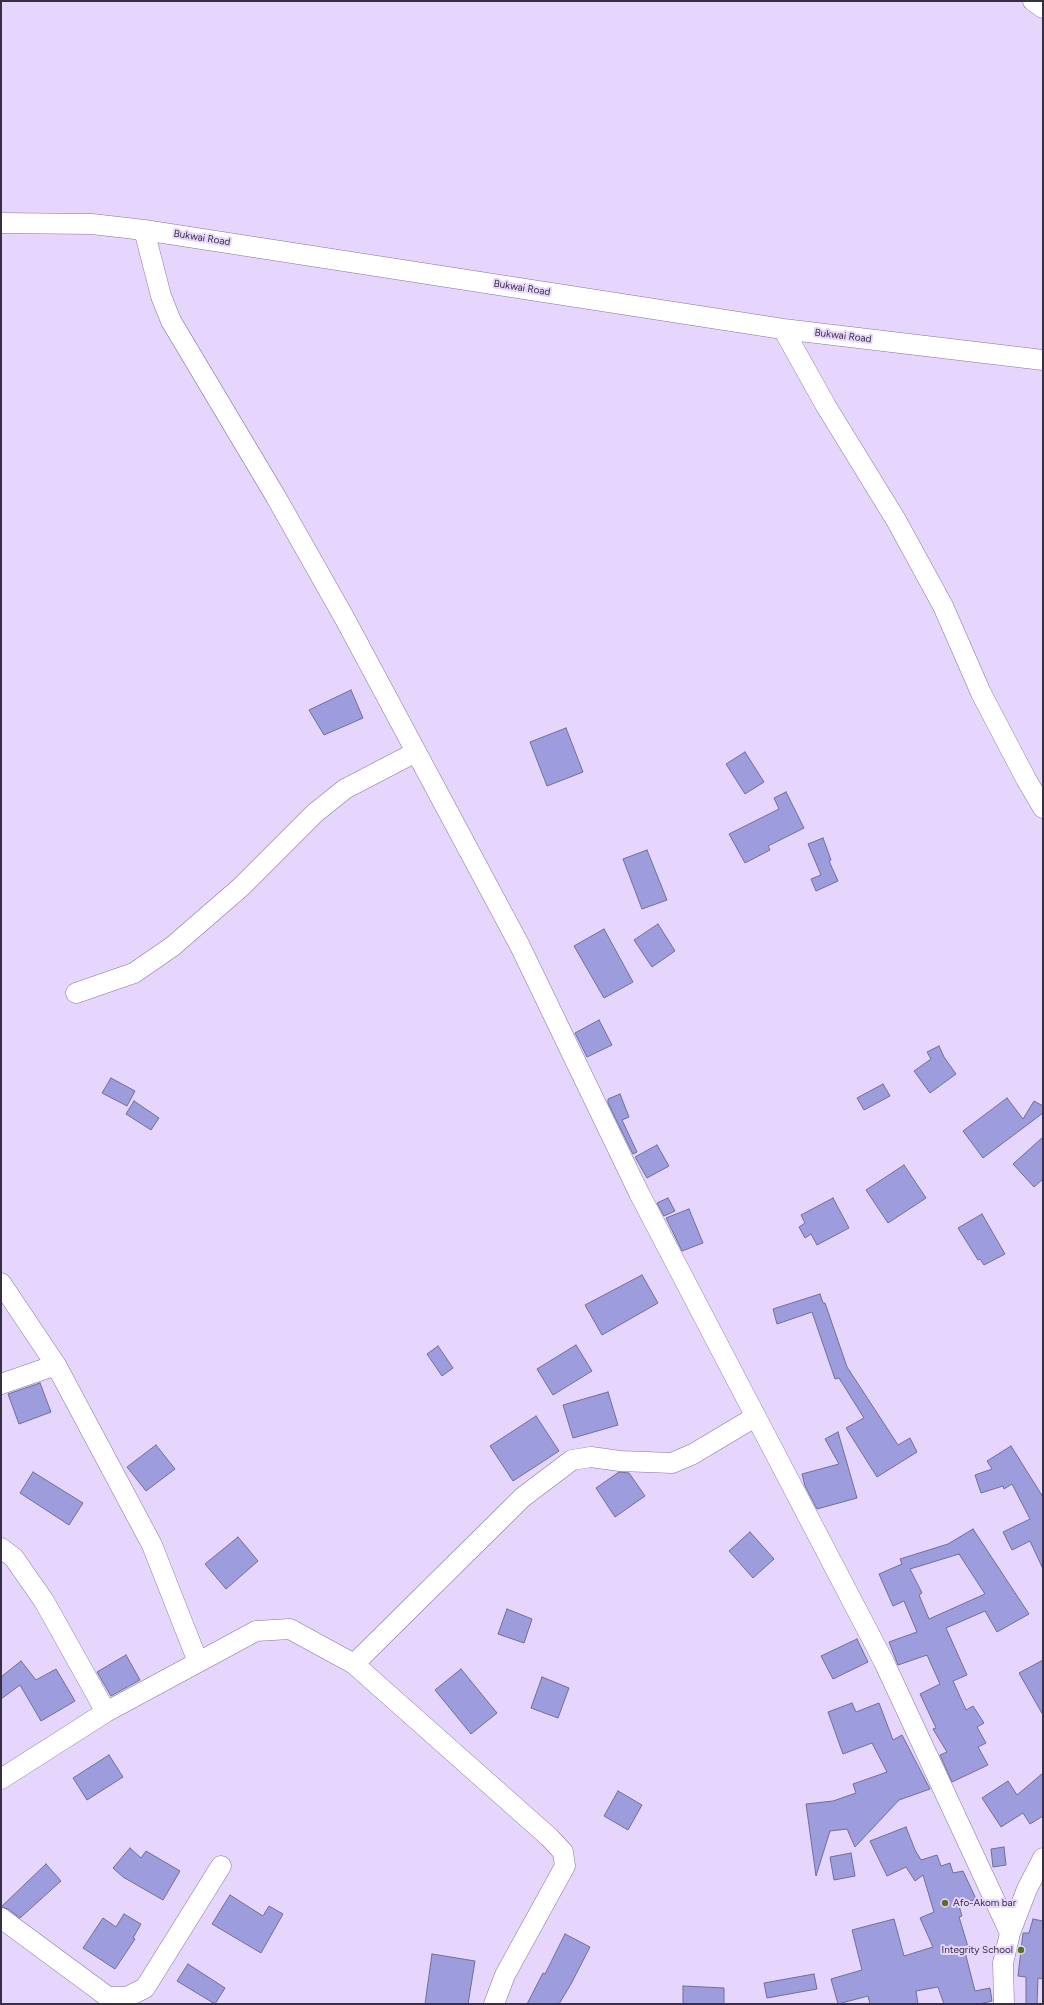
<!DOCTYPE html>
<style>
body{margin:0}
#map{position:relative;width:1044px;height:2005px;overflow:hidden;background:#e6d5fd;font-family:Figtree,sans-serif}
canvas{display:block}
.frame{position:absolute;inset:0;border:2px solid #372f42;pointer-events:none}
</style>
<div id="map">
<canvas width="1044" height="2005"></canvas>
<div class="frame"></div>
</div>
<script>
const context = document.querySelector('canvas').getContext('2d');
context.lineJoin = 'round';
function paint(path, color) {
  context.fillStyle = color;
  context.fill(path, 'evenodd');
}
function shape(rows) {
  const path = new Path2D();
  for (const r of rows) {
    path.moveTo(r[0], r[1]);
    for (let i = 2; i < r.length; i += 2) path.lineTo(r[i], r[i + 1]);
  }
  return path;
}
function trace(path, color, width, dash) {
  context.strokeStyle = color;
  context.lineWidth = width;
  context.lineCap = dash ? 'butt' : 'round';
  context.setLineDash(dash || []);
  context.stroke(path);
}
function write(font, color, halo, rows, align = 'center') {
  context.font = font + ' Figtree,sans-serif';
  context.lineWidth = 4;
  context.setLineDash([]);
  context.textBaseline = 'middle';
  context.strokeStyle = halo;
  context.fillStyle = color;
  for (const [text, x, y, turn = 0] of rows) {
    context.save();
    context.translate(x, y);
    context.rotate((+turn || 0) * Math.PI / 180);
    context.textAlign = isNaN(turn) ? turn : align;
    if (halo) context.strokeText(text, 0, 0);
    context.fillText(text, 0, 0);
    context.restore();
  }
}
const building = shape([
 [351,690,363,718,324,735,309,710,351,690],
 [566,728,583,772,547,786,530,742,566,728],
 [745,752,764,782,745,794,726,764,745,752],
 [786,792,804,828,768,846,770,850,745,863,729,834,779,809,774,798,786,792],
 [823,838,831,860,829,861,838,881,816,891,811,879,821,875,808,844,823,838],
 [647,850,667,900,642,909,623,859,647,850],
 [658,924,675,951,652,967,634,940,658,924],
 [604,929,633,982,604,998,574,946,604,929],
 [599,1020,612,1045,587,1057,575,1033,599,1020],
 [939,1046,944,1057,956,1074,930,1093,914,1071,931,1059,927,1052,939,1046],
 [111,1078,135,1091,127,1106,102,1093,111,1078],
 [883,1084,890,1096,864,1110,857,1098,883,1084],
 [620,1094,629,1117,622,1120,637,1152,633,1154,608,1103,608,1099,620,1094],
 [1007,1098,1023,1119,1034,1101,1043,1106,1043,1113,983,1158,963,1131,1007,1098],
 [134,1101,159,1118,151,1130,126,1114,134,1101],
 [1043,1137,1043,1179,1034,1187,1013,1164,1043,1137],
 [657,1145,669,1166,647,1178,635,1157,657,1145],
 [904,1165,926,1198,888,1223,866,1190,904,1165],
 [668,1198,675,1211,664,1216,657,1203,668,1198],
 [833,1198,849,1228,817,1245,811,1234,805,1238,799,1227,805,1223,801,1215,833,1198],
 [689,1209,703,1243,682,1251,666,1218,689,1209],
 [982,1214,1005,1254,984,1265,980,1259,978,1260,958,1228,982,1214],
 [642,1275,658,1303,602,1335,585,1305,642,1275],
 [820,1294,823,1303,825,1303,847,1367,898,1445,910,1438,917,1452,877,1477,846,1428,864,1418,839,1378,835,1379,812,1312,777,1324,773,1309,820,1294],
 [576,1345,592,1371,553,1395,537,1369,576,1345],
 [438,1346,453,1368,442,1376,427,1354,438,1346],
 [40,1383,51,1412,19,1424,8,1394,40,1383],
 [608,1392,618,1425,573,1438,563,1405,608,1392],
 [536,1416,559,1451,513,1481,490,1446,536,1416],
 [838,1432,857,1498,817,1509,805,1486,802,1474,839,1464,825,1439,838,1432],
 [156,1445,175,1469,146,1491,127,1467,156,1445],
 [1011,1446,1043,1497,1043,1569,1030,1541,1012,1550,1003,1532,1030,1519,1012,1484,1004,1489,1003,1486,981,1493,975,1475,992,1469,987,1461,1011,1446],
 [33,1472,83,1503,69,1525,20,1493,33,1472],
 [619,1472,629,1473,645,1496,615,1517,596,1488,619,1472],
 [973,1529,1029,1614,997,1632,985,1611,946,1628,967,1675,953,1681,966,1710,973,1706,984,1723,977,1727,986,1743,978,1747,988,1765,952,1782,940,1755,947,1752,933,1729,936,1728,920,1694,940,1684,927,1655,898,1665,889,1642,917,1632,904,1601,893,1606,879,1574,902,1564,900,1559,948,1544,973,1529],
 [959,1554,985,1594,929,1619,919,1595,922,1593,910,1569,959,1554],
 [750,1532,774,1559,753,1578,729,1551,750,1532],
 [238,1537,258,1561,226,1589,205,1564,238,1537],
 [507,1609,532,1619,524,1643,498,1634,507,1609],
 [857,1639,868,1662,833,1679,821,1656,857,1639],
 [126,1655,140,1680,111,1696,97,1672,126,1655],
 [1043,1660,1043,1715,1019,1673,1043,1660],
 [21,1661,36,1680,56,1669,75,1701,41,1721,20,1685,1,1699,1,1677,21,1661],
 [461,1669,497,1713,471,1734,435,1690,461,1669],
 [542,1677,569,1688,558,1718,531,1708,542,1677],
 [852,1703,856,1712,879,1703,893,1740,902,1735,930,1789,899,1800,855,1847,847,1829,830,1831,816,1876,806,1804,833,1801,856,1793,853,1784,887,1772,872,1743,843,1754,828,1712,852,1703],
 [109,1755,123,1777,87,1800,73,1778,109,1755],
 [1043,1773,1043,1816,1030,1824,1023,1813,1001,1827,982,1798,1008,1781,1017,1795,1043,1773],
 [618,1791,642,1805,628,1830,604,1816,618,1791],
 [906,1827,915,1850,921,1860,937,1855,941,1866,950,1863,953,1873,963,1871,976,1899,959,1906,962,1916,959,1917,969,1950,965,1952,975,1991,990,1988,992,2001,979,2004,944,2004,938,1987,916,1991,918,2004,870,2004,868,1996,838,2004,831,1979,862,1970,852,1930,894,1919,904,1956,933,1947,920,1918,934,1912,923,1875,915,1881,906,1867,887,1876,870,1841,906,1827],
 [1004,1847,1006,1865,993,1867,991,1849,1004,1847],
 [130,1848,141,1858,146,1851,180,1871,163,1900,123,1877,113,1868,130,1848],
 [851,1853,855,1876,834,1880,830,1857,851,1853],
 [46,1864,61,1881,20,1918,8,1909,1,1907,46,1864],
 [230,1895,263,1916,269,1906,283,1914,261,1953,212,1924,230,1895],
 [124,1914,141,1924,133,1938,135,1939,115,1969,83,1948,103,1918,116,1927,124,1914],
 [1033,1919,1043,1921,1043,1979,1038,1978,1037,2004,1026,2004,1026,1977,1018,1976,1023,1933,1029,1933,1033,1919],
 [565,1934,590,1947,571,1984,559,2004,527,2004,543,1973,545,1974,565,1934],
 [432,1954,475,1961,468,2004,425,2004,432,1954],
 [188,1964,225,1988,215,2004,177,1981,188,1964],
 [814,1974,817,1989,767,1998,764,1983,814,1974],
 [683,1986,724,1988,724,2004,683,2004,683,1986]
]);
paint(building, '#9d9dde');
trace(building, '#6e6e9c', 1);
const minor = shape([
 [1033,1,1043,8],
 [1,223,92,224,144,230,783,329,1043,360],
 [144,230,161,296,171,321,276,497,345,619,520,946,639,1193,884,1662,1010,1933],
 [783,329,826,406,896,520,943,606,981,693,1026,779,1043,808],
 [76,993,134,973,173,946,241,887,315,813,345,789,416,752],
 [1,1283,56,1365,152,1545,198,1662],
 [1,1384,56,1365],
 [1,1548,14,1558,44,1601,106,1712],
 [354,1664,549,1837,563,1852,565,1866,505,1975,494,2004],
 [1,1779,106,1712,256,1631,290,1629,354,1664,523,1497,572,1460,591,1457,620,1461,672,1463,693,1454,755,1417],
 [1,1918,108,1997,127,1997,145,1988,221,1866],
 [1004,2004,1003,1963,1010,1933,1027,1889,1043,1858]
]);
trace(minor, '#8774a1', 21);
trace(minor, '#fff', 20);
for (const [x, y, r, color] of [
 [945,1903,4,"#5b7122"],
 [1021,1950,4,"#5b7122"]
]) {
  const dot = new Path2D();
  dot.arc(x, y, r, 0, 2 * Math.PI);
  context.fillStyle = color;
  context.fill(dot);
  trace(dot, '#e6d5fd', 1.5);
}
write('10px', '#372f42', '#e6d5fd', [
 ["Bukwai Road",202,238,9],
 ["Bukwai Road",522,288,9],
 ["Bukwai Road",843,336,7]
]);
write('10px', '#372f42', '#e6d5fd', [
 ["Afo-Akom bar",953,1903],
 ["Integrity School",1013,1950,"right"]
], 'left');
</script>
